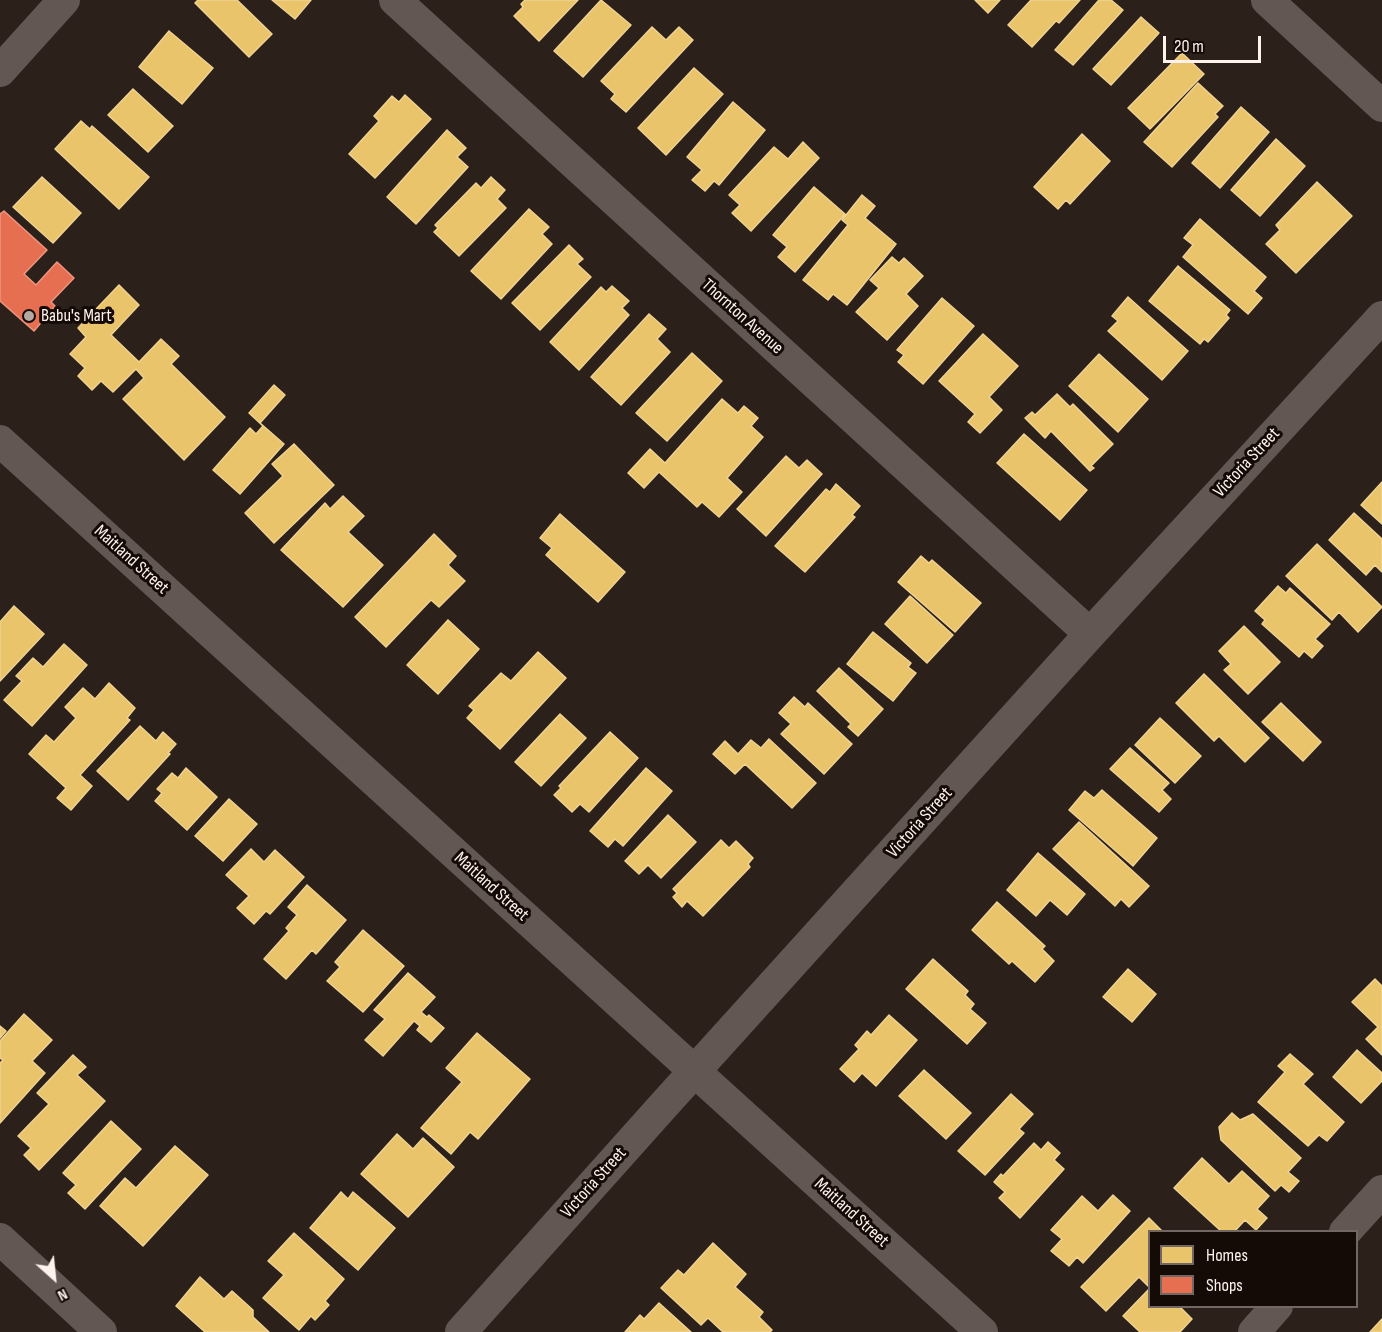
<!DOCTYPE html>
<style>
body{margin:0}
#map{position:relative;width:1382px;height:1332px;overflow:hidden;background:#2c201b;font-family:"Sofia Sans Condensed",sans-serif}
canvas{display:block}
.legend{position:absolute;left:1148px;top:1230px;width:210px;height:78px;box-sizing:border-box;background:#140a06;border:2px solid #726762;margin:0;padding:8px 10px;list-style:none;font-size:18px;color:#fff2ec}
.legend li{display:flex;align-items:center;gap:12px;height:30px}
.legend b{width:30px;border:2px solid #726762}
.north{position:absolute;left:24px;top:1248px;width:60px;height:60px;-webkit-text-stroke:4px #140a06;paint-order:stroke;rotate:153deg;font-size:16px;font-weight:700;line-height:24px;text-align:center;color:#fff2ec}
.north::after{content:'';display:block;margin:auto;width:21px;height:27px;background:#fff2ec;clip-path:polygon(50% 0,100% 100%,50% 72%,0 100%)}
.scale{position:absolute;left:1163px;top:36px;width:98px;height:27px;box-sizing:border-box;border:3px solid #fff2ec;border-top:0;padding-left:8px;font-size:18px;line-height:21px;white-space:nowrap;color:#fff2ec;-webkit-text-stroke:4px #140a06;paint-order:stroke}
</style>
<div id="map">
<canvas width="1382" height="1332"></canvas>
<ul class="legend">
<li><b style="height:16px;background:#e9c46a"></b>Homes</li>
<li><b style="height:16px;background:#e76f51"></b>Shops</li>
</ul>
<div class="north">N</div>
<div class="scale">20 m</div>
</div>
<script>
const context = document.querySelector('canvas').getContext('2d');
context.lineJoin = 'round';
function paint(path, color) {
  context.fillStyle = color;
  context.fill(path, 'evenodd');
}
function shape(rows) {
  const path = new Path2D();
  for (const r of rows) {
    path.moveTo(r[0], r[1]);
    for (let i = 2; i < r.length; i += 2) path.lineTo(r[i], r[i + 1]);
  }
  return path;
}
function trace(path, color, width, dash) {
  context.strokeStyle = color;
  context.lineWidth = width;
  context.lineCap = dash ? 'butt' : 'round';
  context.setLineDash(dash || []);
  context.stroke(path);
}
function write(font, color, halo, rows, align = 'center') {
  context.font = font + ' "Sofia Sans Condensed",sans-serif';
  context.lineWidth = 6;
  context.setLineDash([]);
  context.textBaseline = 'middle';
  context.strokeStyle = halo;
  context.fillStyle = color;
  for (const [text, x, y, turn = 0] of rows) {
    context.save();
    context.translate(x, y);
    context.rotate((+turn || 0) * Math.PI / 180);
    context.textAlign = isNaN(turn) ? turn : align;
    if (halo) context.strokeText(text, 0, 0);
    context.fillText(text, 0, 0);
    context.restore();
  }
}
const homes = shape([
 [198,0,237,0,272,34,249,57,195,3,198,0],
 [272,0,311,0,295,19,272,0],
 [525,0,578,0,539,41,514,16,523,7,521,4,525,0],
 [601,0,631,25,583,77,554,51,601,0],
 [975,0,1000,0,988,13,975,0],
 [1031,0,1080,0,1059,23,1056,21,1032,47,1008,25,1031,0],
 [1099,0,1111,0,1123,10,1073,65,1055,50,1099,0],
 [1141,17,1159,33,1111,85,1093,69,1141,17],
 [652,27,666,40,679,27,693,40,626,112,611,99,615,94,601,81,652,27],
 [169,31,213,68,182,104,139,67,169,31],
 [1182,53,1204,74,1150,129,1128,108,1182,53],
 [694,68,723,94,666,155,638,128,694,68],
 [1198,83,1223,106,1215,114,1218,117,1172,167,1144,142,1198,83],
 [133,89,173,126,148,152,108,115,133,89],
 [405,95,431,119,375,178,349,154,379,121,374,116,392,96,399,102,405,95],
 [733,102,765,130,719,185,714,181,705,191,692,180,702,170,687,157,733,102],
 [1241,107,1269,132,1220,188,1192,163,1241,107],
 [81,121,90,129,92,126,149,177,119,209,55,149,81,121],
 [447,130,466,148,457,157,468,167,416,224,387,197,447,130],
 [1082,134,1110,161,1070,204,1066,200,1058,209,1034,187,1082,134],
 [1276,139,1305,166,1260,216,1231,190,1276,139],
 [803,142,819,158,751,231,732,213,740,205,729,195,774,147,788,159,803,142],
 [42,177,81,213,53,243,13,207,42,177],
 [491,177,505,190,497,199,506,208,459,256,434,232,438,228,435,225,476,183,481,188,491,177],
 [1317,182,1352,216,1296,273,1266,244,1280,230,1276,225,1317,182],
 [814,187,845,214,795,272,778,257,787,247,773,235,814,187],
 [862,195,875,206,865,218,896,244,847,305,833,294,828,300,803,280,848,225,842,220,862,195],
 [529,209,549,227,542,234,552,244,501,299,471,271,529,209],
 [1200,219,1266,277,1254,291,1262,298,1248,314,1183,257,1193,245,1184,238,1200,219],
 [569,245,583,259,577,264,591,277,540,330,512,303,569,245],
 [892,257,899,263,904,258,923,276,906,294,918,306,887,340,856,312,879,288,870,280,892,257],
 [1178,266,1230,310,1226,315,1229,318,1208,342,1204,339,1200,344,1149,301,1178,266],
 [119,285,139,305,111,335,139,362,161,339,179,356,171,364,225,417,184,460,123,399,144,378,136,369,113,392,101,381,92,390,78,376,85,368,70,354,86,337,78,328,119,285],
 [612,286,629,301,622,308,629,315,579,370,550,342,601,287,606,292,612,286],
 [1128,297,1188,351,1162,380,1108,331,1118,321,1112,316,1128,297],
 [942,298,974,326,923,384,898,362,904,355,897,350,942,298],
 [649,314,666,329,657,339,670,352,621,405,591,377,649,314],
 [983,334,1018,366,989,397,1002,410,980,433,968,422,975,414,939,381,983,334],
 [692,353,722,381,667,441,636,413,692,353],
 [1099,354,1148,399,1118,432,1069,386,1099,354],
 [274,385,285,395,260,423,284,444,240,494,213,470,250,428,256,434,263,426,249,413,274,385],
 [1057,394,1070,407,1073,404,1113,444,1091,466,1094,468,1090,471,1051,431,1045,438,1025,418,1032,412,1035,415,1057,394],
 [722,399,738,413,744,406,758,418,751,426,763,437,727,478,742,492,719,517,702,502,697,507,659,472,644,488,628,473,650,449,665,463,722,399],
 [1024,434,1087,490,1060,520,997,463,1024,434],
 [294,444,334,485,274,543,245,513,283,476,272,464,294,444],
 [786,456,799,468,807,460,822,474,766,536,737,509,786,456],
 [1382,482,1382,524,1361,505,1382,482],
 [836,484,860,506,852,515,855,517,805,572,775,546,826,489,830,492,836,484],
 [343,496,364,516,348,532,383,565,343,607,281,550,325,503,330,509,343,496],
 [1354,513,1382,539,1382,572,1375,565,1366,575,1329,540,1354,513],
 [560,514,625,572,598,602,546,555,552,548,540,538,560,514],
 [434,534,456,556,448,565,465,581,439,607,431,600,386,647,355,617,434,534],
 [1317,544,1382,607,1358,632,1339,612,1332,620,1286,576,1317,544],
 [921,556,929,563,932,560,981,603,955,632,898,582,921,556],
 [1278,586,1286,593,1290,588,1330,624,1315,639,1323,646,1312,658,1304,651,1299,657,1262,624,1265,620,1255,611,1278,586],
 [910,596,953,635,927,663,885,624,910,596],
 [14,606,44,634,0,681,0,622,14,606],
 [448,620,479,649,438,694,407,665,448,620],
 [1244,626,1280,662,1248,694,1224,670,1231,664,1219,651,1244,626],
 [873,632,911,663,908,667,916,673,893,701,847,664,873,632],
 [64,644,87,665,32,726,4,700,22,681,16,676,33,658,43,667,64,644],
 [538,652,566,678,500,749,467,718,474,710,469,706,501,673,511,681,538,652],
 [839,668,883,709,858,736,848,727,851,724,817,691,839,668],
 [1204,674,1269,738,1245,762,1219,736,1214,741,1176,703,1204,674],
 [109,683,135,708,127,718,130,720,80,775,92,786,71,810,57,798,66,788,29,754,46,735,54,742,76,718,65,707,83,688,95,699,109,683],
 [794,697,805,707,808,703,852,744,824,774,781,734,791,724,779,713,794,697],
 [1281,703,1321,742,1303,761,1262,722,1281,703],
 [560,714,586,738,541,786,515,762,560,714],
 [1160,718,1201,756,1175,783,1135,745,1160,718],
 [140,726,156,741,163,732,176,744,168,753,170,754,128,800,97,771,140,726],
 [610,732,638,758,589,812,580,804,572,812,554,795,561,788,559,786,610,732],
 [769,739,816,783,792,808,745,764,735,774,713,754,725,741,738,754,751,740,761,748,769,739],
 [1130,748,1169,783,1162,790,1171,799,1159,812,1110,769,1130,748],
 [186,768,217,797,187,830,155,801,162,793,157,789,172,773,178,778,186,768],
 [646,768,672,791,623,846,615,839,608,847,590,831,646,768],
 [1102,790,1157,838,1133,866,1069,810,1085,791,1094,798,1102,790],
 [229,799,257,824,223,861,195,836,229,799],
 [668,815,696,842,661,878,648,865,639,874,625,861,668,815],
 [1079,822,1149,886,1129,907,1121,899,1115,906,1053,849,1079,822],
 [721,840,729,848,736,841,753,858,748,864,750,867,703,916,687,901,682,907,673,897,677,893,673,889,721,840],
 [251,849,264,862,275,850,304,877,270,914,266,911,254,924,237,908,249,896,226,875,251,849],
 [1038,853,1085,894,1067,915,1050,900,1036,916,1007,890,1038,853],
 [307,885,346,920,316,954,312,950,286,979,264,959,289,931,286,928,297,915,288,907,307,885],
 [997,902,1045,946,1042,949,1054,961,1035,982,1012,961,1009,964,972,930,997,902],
 [363,930,404,966,363,1012,327,981,340,967,335,962,363,930],
 [933,959,968,991,965,995,974,1004,970,1009,986,1023,967,1044,906,989,933,959],
 [1128,969,1156,994,1132,1022,1103,997,1128,969],
 [408,973,435,997,421,1012,427,1017,429,1015,444,1028,431,1042,417,1030,420,1026,414,1021,383,1056,365,1040,385,1019,374,1010,408,973],
 [1375,979,1382,986,1382,1055,1366,1039,1378,1027,1352,1002,1375,979],
 [24,1014,52,1040,32,1061,45,1073,0,1123,0,1063,3,1060,0,1058,0,1041,24,1014],
 [889,1015,917,1040,876,1086,862,1073,854,1082,840,1069,859,1049,855,1045,867,1031,871,1035,889,1015],
 [0,1026,6,1031,0,1038,0,1026],
 [477,1033,530,1079,478,1139,470,1132,451,1154,421,1128,462,1082,446,1068,477,1033],
 [1357,1050,1382,1073,1382,1081,1361,1103,1333,1077,1357,1050],
 [1290,1054,1313,1074,1303,1084,1344,1122,1327,1141,1319,1135,1308,1146,1258,1102,1285,1072,1278,1066,1290,1054],
 [73,1055,86,1067,77,1075,105,1101,39,1170,24,1155,31,1148,18,1136,49,1104,37,1093,73,1055],
 [924,1070,971,1113,946,1139,899,1096,924,1070],
 [1011,1094,1033,1114,1019,1129,1024,1133,985,1175,958,1151,1011,1094],
 [1232,1113,1240,1120,1253,1114,1301,1158,1288,1172,1299,1181,1289,1192,1281,1185,1275,1191,1221,1140,1219,1127,1232,1113],
 [111,1121,141,1149,85,1209,68,1193,76,1185,63,1173,111,1121],
 [397,1134,413,1149,423,1138,454,1167,408,1217,361,1174,397,1134],
 [1048,1142,1060,1153,1054,1160,1064,1169,1020,1218,999,1198,1005,1192,994,1182,1001,1174,1003,1176,1034,1143,1041,1150,1048,1142],
 [175,1146,208,1175,143,1246,100,1206,125,1178,136,1188,175,1146],
 [1202,1158,1229,1184,1242,1171,1269,1196,1257,1209,1267,1218,1256,1230,1245,1220,1234,1232,1222,1232,1174,1188,1202,1158],
 [341,1192,348,1199,353,1192,395,1228,358,1270,310,1228,341,1192],
 [1113,1195,1130,1211,1083,1263,1077,1257,1069,1266,1051,1251,1062,1239,1051,1230,1082,1196,1098,1211,1113,1195],
 [1149,1218,1163,1232,1150,1232,1150,1284,1148,1286,1139,1277,1106,1311,1081,1287,1149,1218],
 [294,1233,344,1279,325,1301,329,1305,315,1320,311,1316,299,1330,263,1298,284,1275,268,1261,294,1233],
 [713,1243,746,1274,735,1287,763,1312,759,1317,772,1330,770,1332,723,1332,708,1318,701,1325,661,1288,678,1270,684,1275,713,1243],
 [200,1277,224,1299,232,1291,253,1310,253,1317,269,1332,205,1332,176,1306,200,1277],
 [1150,1288,1150,1306,1179,1306,1192,1319,1180,1332,1140,1332,1123,1316,1150,1288],
 [659,1303,691,1332,625,1332,640,1315,644,1319,659,1303],
 [1382,1319,1382,1332,1370,1332,1382,1319]
]);
paint(homes, '#e9c46a');
trace(homes, '#f0d291', 1.5);
const shops = shape([
 [4,211,47,250,24,274,36,285,57,262,74,278,51,302,55,306,34,331,0,301,0,214,4,211]
]);
paint(shops, '#e76f51');
trace(shops, '#ee9680', 1.5);
trace(shape([
 [395,0,1090,634],
 [1267,0,1382,106],
 [0,71,64,0],
 [0,441,982,1332],
 [1345,1232,1382,1191],
 [0,1239,101,1332],
 [461,1332,663,1106,1090,634,1382,317],
 [1254,1332,1277,1306]
]), '#625752', 32);
for (const [x, y, r, color] of [
 [29,316,6,"#b5a8a3"]
]) {
  const dot = new Path2D();
  dot.arc(x, y, r, 0, 2 * Math.PI);
  context.fillStyle = color;
  context.fill(dot);
  trace(dot, '#140a06', 2);
}
write('18px', '#fff2ec', '#140a06', [
 ["Babu's Mart",41,316]
], 'left');
write('18px', '#fff2ec', '#140a06', [
 ["Thornton Avenue",742,317,42],
 ["Victoria Street",1247,463,-47],
 ["Maitland Street",131,560,42],
 ["Victoria Street",920,823,-48],
 ["Maitland Street",491,887,42],
 ["Victoria Street",594,1183,-48],
 ["Maitland Street",851,1213,42]
]);
</script>
